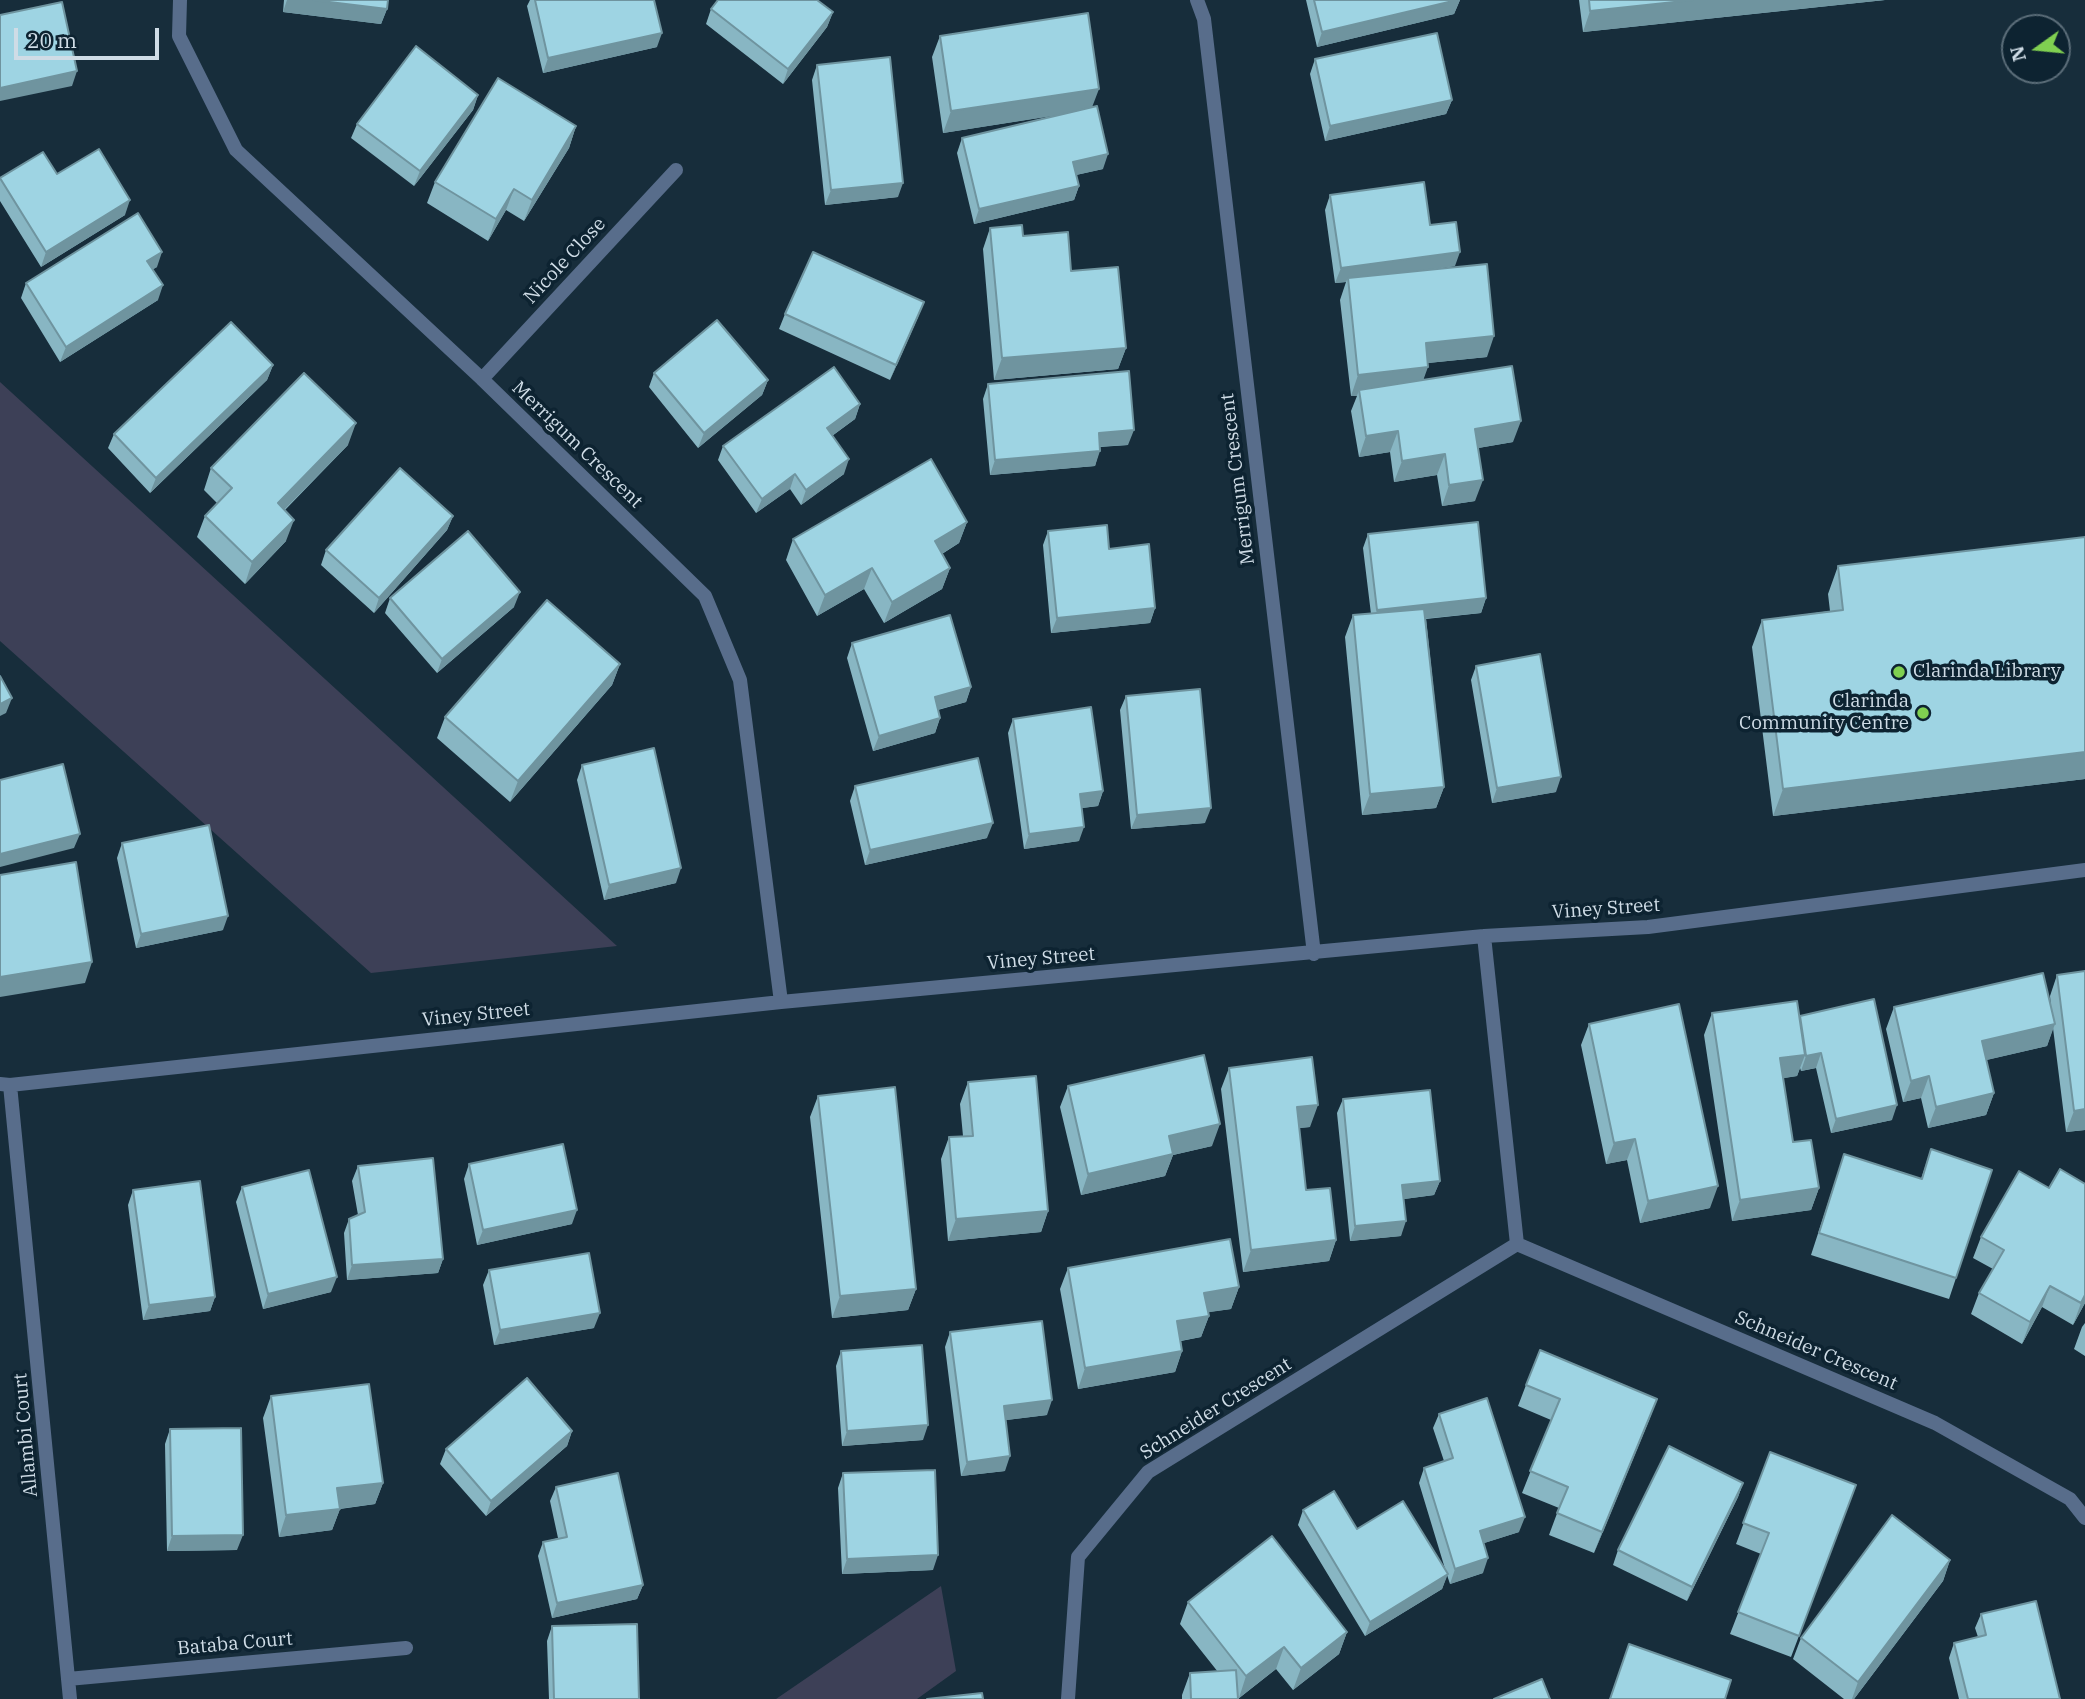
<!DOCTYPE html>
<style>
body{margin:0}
#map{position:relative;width:2085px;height:1699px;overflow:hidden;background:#172d3b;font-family:"IBM Plex Serif",serif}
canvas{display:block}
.north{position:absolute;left:2001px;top:14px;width:70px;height:70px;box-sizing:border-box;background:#0d2331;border:2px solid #5b6d79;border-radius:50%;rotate:255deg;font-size:19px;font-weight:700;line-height:28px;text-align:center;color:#cfdce6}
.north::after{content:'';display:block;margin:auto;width:24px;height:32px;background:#80d051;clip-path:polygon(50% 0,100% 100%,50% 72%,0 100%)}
.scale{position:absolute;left:14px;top:28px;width:145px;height:32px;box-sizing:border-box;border:4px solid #cfdce6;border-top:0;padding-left:9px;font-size:21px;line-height:24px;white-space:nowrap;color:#cfdce6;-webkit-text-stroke:5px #0d2331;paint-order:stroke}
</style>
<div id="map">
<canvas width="2085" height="1699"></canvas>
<div class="north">N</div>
<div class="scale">20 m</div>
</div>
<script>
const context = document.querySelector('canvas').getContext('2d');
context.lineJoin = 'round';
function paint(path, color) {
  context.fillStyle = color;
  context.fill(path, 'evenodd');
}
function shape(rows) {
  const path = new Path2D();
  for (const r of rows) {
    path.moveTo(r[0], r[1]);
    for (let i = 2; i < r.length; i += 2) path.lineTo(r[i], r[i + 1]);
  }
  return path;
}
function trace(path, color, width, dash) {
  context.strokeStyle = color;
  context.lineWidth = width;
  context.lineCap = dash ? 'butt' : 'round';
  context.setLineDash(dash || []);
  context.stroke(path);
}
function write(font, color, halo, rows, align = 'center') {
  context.font = font + ' "IBM Plex Serif",serif';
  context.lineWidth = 7;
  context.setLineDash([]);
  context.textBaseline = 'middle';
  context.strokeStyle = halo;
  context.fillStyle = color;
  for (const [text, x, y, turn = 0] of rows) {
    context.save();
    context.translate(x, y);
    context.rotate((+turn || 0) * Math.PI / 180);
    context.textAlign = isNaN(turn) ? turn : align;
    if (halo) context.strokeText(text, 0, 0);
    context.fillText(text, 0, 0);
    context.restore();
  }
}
paint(shape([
 [0,382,617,946,371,973,0,641],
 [941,1586,956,1671,917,1699,776,1699]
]), '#3d4057');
trace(shape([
 [180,0,179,36,236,150,482,379,705,596,740,680,781,1002],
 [1197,0,1204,19,1314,954],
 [482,379,676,170],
 [1484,936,1517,1244],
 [0,1084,10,1085,781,1002,1484,936,1648,927,2085,870],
 [10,1085,70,1699],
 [1517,1244,1935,1423,2070,1499,2085,1518],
 [68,1679,406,1648],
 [1068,1699,1078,1557,1148,1472,1517,1244]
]), '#586d8b', 14);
paint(shape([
 [284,0,388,0,387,9,381,24,283,12],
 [530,0,535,0,657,47,543,73,527,6],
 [1306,0,1460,0,1454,14,1317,47],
 [1579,0,1885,0,1583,32],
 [711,9,833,12,827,27,783,84,706,24],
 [940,36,1092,107,1103,169,1076,175,1079,186,1074,200,974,224,957,153,962,138,1057,115,943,133,932,57],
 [1315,59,1452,100,1446,114,1325,141,1310,74],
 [817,65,898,197,825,205,812,80],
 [478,95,473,110,414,186,351,138,357,124],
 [576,126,569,148,524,221,506,210,488,241,427,203,435,182],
 [57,174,125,215,41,267,0,201,0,178],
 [1330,195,1430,225,1455,266,1429,270,1487,357,1428,363,1423,380,1513,442,1478,448,1475,501,1442,506,1437,475,1394,482,1390,452,1359,457,1351,411,1357,396,1351,396,1340,300,1346,282,1335,283,1325,210],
 [990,228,1023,236,1071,271,1126,348,1118,369,994,380,983,249],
 [157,267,153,269,158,300,60,362,21,298,26,283],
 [785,314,918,317,890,380,779,329],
 [273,365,267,380,150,493,108,448,114,434],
 [654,373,768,380,762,395,698,448,649,387],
 [988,384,1128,445,1100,447,1095,466,990,475,983,399],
 [860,404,855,419,832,436,844,474,801,505,790,489,756,513,718,460,723,446],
 [348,445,285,510,286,541,245,584,197,537,205,516,217,503,204,490,211,468],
 [453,516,447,530,374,613,321,565,326,550],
 [967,522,959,543,942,554,950,568,942,589,884,623,864,589,817,616,786,560,793,539],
 [1048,531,1109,549,1155,608,1150,623,1051,633,1043,545],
 [1368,534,1486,598,1481,613,1426,619,1444,787,1436,808,1362,815,1345,637,1353,615,1371,614,1363,548],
 [2085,537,2085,779,1773,816,1752,647,1762,620,1830,611,1828,594,1838,566],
 [390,598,514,607,437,673,385,613],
 [852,643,971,687,966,702,938,710,940,718,935,733,873,751,847,658],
 [620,664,612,685,510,802,437,738,445,717],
 [1476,666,1556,792,1492,803,1471,680],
 [1126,696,1205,823,1131,829,1120,710],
 [1013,719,1103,791,1098,806,1082,808,1079,841,1024,849,1008,733],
 [582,765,676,883,604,900,577,780],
 [855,786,987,838,865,865,850,801],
 [122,843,223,930,136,948,117,858],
 [2057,975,2085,1130,2066,1132,2053,1028,2047,1046,1986,1060,1994,1093,1986,1115,1928,1128,1921,1098,1903,1102,1886,1029,1894,1007,2051,1008,2050,996],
 [1712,1013,1800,1016,1892,1120,1831,1133,1816,1068,1801,1071,1800,1068,1797,1076,1783,1078,1793,1142,1819,1188,1811,1210,1732,1221,1704,1035],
 [1589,1024,1710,1208,1640,1223,1627,1160,1606,1164,1581,1045],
 [1229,1068,1310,1127,1299,1128,1306,1190,1336,1240,1329,1261,1243,1272,1221,1089],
 [968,1082,1048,1211,1041,1232,948,1241,941,1159,949,1137,963,1136,960,1104],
 [1068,1086,1212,1146,1173,1155,1165,1176,1081,1195,1060,1107],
 [818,1096,916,1289,908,1310,832,1318,810,1117],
 [1343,1099,1440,1181,1434,1195,1404,1199,1401,1236,1350,1241,1337,1113],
 [1931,1149,1956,1278,1949,1299,1811,1255,1844,1154,1921,1179],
 [469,1164,572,1224,477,1245,464,1179],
 [358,1166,443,1259,438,1273,347,1280,344,1233,349,1219,358,1215,352,1181],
 [2085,1184,2085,1303,2073,1325,2042,1307,2022,1344,1971,1314,1979,1293,1993,1269,1973,1258,1981,1237,2049,1188],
 [242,1187,331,1292,263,1309,236,1202],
 [133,1190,215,1297,210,1311,143,1320,128,1205],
 [1068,1268,1239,1287,1231,1309,1208,1312,1209,1316,1201,1337,1181,1341,1182,1351,1175,1372,1078,1389,1060,1289],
 [489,1270,594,1328,494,1345,483,1285],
 [2085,1323,2085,1356,2074,1349,2082,1327],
 [950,1332,1047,1415,1006,1420,1005,1471,961,1476,945,1347],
 [841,1351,923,1440,842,1446,836,1366],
 [1526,1385,1657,1399,1649,1420,1594,1553,1549,1535,1559,1508,1522,1493,1551,1420,1518,1406],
 [271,1396,383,1483,375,1504,340,1509,332,1530,279,1537,263,1418],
 [1439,1414,1519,1532,1484,1543,1483,1573,1450,1584,1447,1575,1442,1589,1365,1636,1298,1525,1303,1510,1357,1529,1446,1572,1419,1483,1424,1468,1444,1461,1433,1428],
 [170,1429,237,1550,167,1551,165,1444],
 [572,1431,567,1446,486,1516,440,1464,446,1449],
 [1770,1452,1856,1485,1791,1657,1730,1634,1761,1554,1736,1544],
 [843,1473,933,1570,842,1574,838,1488],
 [1743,1483,1738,1497,1687,1601,1613,1565,1618,1550],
 [556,1487,643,1585,637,1599,552,1618,538,1556,543,1542,558,1538,550,1501],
 [1950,1560,1943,1581,1854,1699,1844,1699,1793,1659,1801,1638],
 [1188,1602,1347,1632,1339,1654,1293,1690,1276,1669,1238,1699,1182,1699,1182,1695,1190,1673,1218,1672,1180,1624],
 [1981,1614,2060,1699,1959,1699,1949,1658,1954,1643,1978,1637,1975,1628],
 [552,1626,639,1699,549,1699,547,1641]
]), '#88b6c3');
paint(shape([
 [287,0,313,0,387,9,381,24,283,12],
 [1457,0,1460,0,1454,14,1317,47,1322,32],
 [1693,0,1885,0,1583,32,1590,11],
 [833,12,827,27,783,84,788,69],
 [662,33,657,47,543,73,548,58],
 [77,71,72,86,0,101,0,88],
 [1099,89,1091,110,943,133,951,111],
 [478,95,473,110,414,186,420,171],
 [1452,100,1446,114,1325,141,1330,126],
 [576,126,569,148,524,221,532,200],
 [1108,154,1103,169,1067,177,1073,162],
 [903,183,898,197,825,205,831,190],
 [1079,186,1074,200,974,224,979,209],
 [514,189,506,210,488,241,496,219],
 [130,200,125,215,41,267,46,252],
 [162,252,157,267,142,276,147,261],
 [1460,252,1455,266,1348,281,1348,278,1346,282,1335,283,1341,268],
 [163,285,158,300,60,362,66,347],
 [924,302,918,317,890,380,896,365],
 [1494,336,1487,357,1418,364,1426,343],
 [1126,348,1118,369,994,380,1002,358],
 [273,365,267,380,150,493,156,478],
 [1428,367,1420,389,1359,390,1357,396,1351,396,1358,375],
 [768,380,762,395,698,448,704,433],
 [860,404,855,419,822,443,827,428],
 [1521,421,1513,442,1467,450,1475,429],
 [356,423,348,445,270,524,278,503],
 [1134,430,1128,445,1093,447,1099,433],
 [1398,431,1390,452,1359,457,1366,436],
 [1100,451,1095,466,990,475,995,460],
 [1445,454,1437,475,1394,482,1402,461],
 [849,459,844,474,801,505,806,490],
 [795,474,790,489,756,513,762,499],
 [1483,480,1475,501,1442,506,1449,485],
 [453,516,447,530,374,613,379,598],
 [294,520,286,541,245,584,252,562],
 [967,522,959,543,927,563,935,541],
 [872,568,864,589,817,616,825,595],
 [950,568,942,589,884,623,892,602],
 [520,592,514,607,437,673,442,659],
 [1486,598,1481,613,1372,624,1377,610],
 [1155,608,1150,623,1051,633,1057,618],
 [620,664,612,685,510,802,518,781],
 [971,687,966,702,929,712,935,697],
 [12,698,6,713,0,716,0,704],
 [940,718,935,733,873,751,879,736],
 [2085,752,2085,779,1773,816,1783,789],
 [1561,777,1556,792,1492,803,1497,788],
 [1444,787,1436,808,1362,815,1370,794],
 [1103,791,1098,806,1074,809,1080,794],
 [1211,808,1205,823,1131,829,1137,815],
 [993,823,987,838,865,865,870,850],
 [1084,827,1079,841,1024,849,1029,834],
 [80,834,74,848,0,867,0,854],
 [681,868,676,883,604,900,609,885],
 [228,916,223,930,136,948,141,934],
 [92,962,85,983,0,997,0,977],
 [2055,1024,2047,1046,1974,1063,1982,1041],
 [1821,1053,1816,1068,1801,1071,1806,1056],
 [1805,1055,1797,1076,1773,1080,1780,1058],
 [1929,1076,1921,1098,1903,1102,1911,1081],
 [1994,1093,1986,1115,1928,1128,1936,1107],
 [1318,1105,1310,1127,1289,1129,1297,1107],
 [1897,1105,1892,1120,1831,1133,1836,1119],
 [2085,1109,2085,1130,2066,1132,2074,1111],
 [1220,1124,1212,1146,1173,1155,1165,1176,1081,1195,1088,1174,1169,1136],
 [1635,1139,1627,1160,1606,1164,1614,1143],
 [1440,1181,1434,1195,1397,1200,1402,1185],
 [1718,1186,1710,1208,1640,1223,1648,1201],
 [1819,1188,1811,1210,1732,1221,1740,1200],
 [577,1210,572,1224,477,1245,483,1230],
 [1048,1211,1041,1232,948,1241,956,1219],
 [1406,1221,1401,1236,1350,1241,1355,1226],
 [1336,1240,1329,1261,1243,1272,1251,1250],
 [443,1259,438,1273,347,1280,352,1265],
 [337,1277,331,1292,263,1309,268,1294],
 [2050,1286,2042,1307,2022,1344,2030,1322],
 [1239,1287,1231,1309,1197,1314,1204,1293],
 [916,1289,908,1310,832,1318,840,1296],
 [2085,1295,2085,1303,2073,1325,2081,1303],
 [215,1297,210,1311,143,1320,149,1305],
 [600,1313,594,1328,494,1345,500,1330],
 [1209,1316,1201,1337,1169,1343,1177,1321],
 [1182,1351,1175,1372,1078,1389,1085,1368],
 [1657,1399,1649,1420,1594,1553,1602,1532],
 [1052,1400,1047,1415,999,1421,1004,1406],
 [928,1425,923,1440,842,1446,847,1431],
 [572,1431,567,1446,486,1516,491,1501],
 [1010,1456,1005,1471,961,1476,967,1462],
 [383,1483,375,1504,330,1510,337,1488],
 [1743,1483,1738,1497,1687,1601,1692,1587],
 [340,1509,332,1530,279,1537,286,1515],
 [1525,1517,1519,1532,1475,1546,1480,1531],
 [243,1535,237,1550,167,1551,172,1536],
 [938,1555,933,1570,842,1574,847,1559],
 [1488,1558,1483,1573,1450,1584,1455,1569],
 [1950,1560,1943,1581,1854,1699,1852,1699,1858,1682],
 [1448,1574,1442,1589,1365,1636,1370,1622],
 [643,1585,637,1599,552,1618,557,1603],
 [1347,1632,1339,1654,1293,1690,1301,1668],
 [1284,1647,1276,1669,1239,1698,1246,1676]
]), '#6f949f');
const building = shape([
 [313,0,388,0,387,9,313,0],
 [535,0,654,0,662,33,548,58,535,0],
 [718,0,817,0,833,12,788,69,711,9,718,0],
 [1314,0,1457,0,1322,32,1314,0],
 [1589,0,1693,0,1590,11,1589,0],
 [62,2,77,71,0,88,0,15,62,2],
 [1088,13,1099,89,951,111,940,36,1088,13],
 [1437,33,1452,100,1330,126,1315,59,1437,33],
 [416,46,478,95,420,171,357,124,416,46],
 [890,57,903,183,831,190,817,65,890,57],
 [498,78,576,126,532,200,514,189,496,219,435,182,498,78],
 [1097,106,1108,154,1073,162,1079,186,979,209,962,138,1097,106],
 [99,149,130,200,46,252,0,178,43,152,57,174,99,149],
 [1424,182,1430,225,1456,222,1460,252,1341,268,1330,195,1424,182],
 [138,213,162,252,147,261,163,285,66,347,26,283,138,213],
 [1022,225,1023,236,1068,232,1071,271,1118,267,1126,348,1002,358,990,228,1022,225],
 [813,252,924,302,896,365,785,314,813,252],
 [1487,264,1494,336,1426,343,1428,367,1358,375,1348,278,1487,264],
 [717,320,768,380,704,433,654,373,717,320],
 [231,322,273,365,156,478,114,434,231,322],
 [1512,366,1521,421,1475,429,1483,480,1449,485,1445,454,1402,461,1398,431,1366,436,1359,390,1512,366],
 [834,367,860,404,827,428,849,459,806,490,795,474,762,499,723,446,834,367],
 [1129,371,1134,430,1099,433,1100,451,995,460,988,384,1129,371],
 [304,373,356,423,278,503,294,520,252,562,205,516,232,488,211,468,304,373],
 [931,459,967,522,935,541,950,568,892,602,872,568,825,595,793,539,931,459],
 [400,468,453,516,379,598,326,550,400,468],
 [1478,522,1486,598,1377,610,1368,534,1478,522],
 [1107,525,1109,549,1149,544,1155,608,1057,618,1048,531,1107,525],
 [468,531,520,592,442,659,390,598,468,531],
 [2085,537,2085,752,1783,789,1762,620,1843,610,1838,566,2085,537],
 [547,600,620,664,518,781,445,717,547,600],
 [1424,609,1444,787,1370,794,1353,615,1424,609],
 [950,615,971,687,935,697,940,718,879,736,852,643,950,615],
 [1540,654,1561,777,1497,788,1476,666,1540,654],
 [0,676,12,698,0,704,0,676],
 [1200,689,1211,808,1137,815,1126,696,1200,689],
 [1091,707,1103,791,1080,794,1084,827,1029,834,1013,719,1091,707],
 [654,748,681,868,609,885,582,765,654,748],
 [978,758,993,823,870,850,855,786,978,758],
 [63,764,80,834,0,854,0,780,63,764],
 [209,825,228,916,141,934,122,843,209,825],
 [76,862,92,962,0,977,0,875,76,862],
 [2085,971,2085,1109,2074,1111,2057,975,2085,971],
 [2043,973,2055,1024,1982,1041,1994,1093,1936,1107,1929,1076,1911,1081,1894,1007,2043,973],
 [1874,999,1897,1105,1836,1119,1821,1053,1806,1056,1800,1016,1874,999],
 [1797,1001,1805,1055,1780,1058,1793,1142,1811,1140,1819,1188,1740,1200,1712,1013,1797,1001],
 [1679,1004,1718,1186,1648,1201,1635,1139,1614,1143,1589,1024,1679,1004],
 [1204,1055,1220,1124,1169,1136,1173,1154,1088,1174,1068,1086,1204,1055],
 [1312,1057,1318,1105,1297,1107,1306,1190,1330,1188,1336,1240,1251,1250,1229,1068,1312,1057],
 [1036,1076,1048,1211,956,1219,949,1137,973,1136,968,1082,1036,1076],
 [895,1087,916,1289,840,1296,818,1096,895,1087],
 [1430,1090,1440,1181,1402,1185,1406,1221,1355,1226,1343,1099,1430,1090],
 [563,1144,577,1210,483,1230,469,1164,563,1144],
 [1931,1149,1992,1170,1956,1278,1819,1233,1844,1154,1922,1179,1931,1149],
 [433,1158,443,1259,352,1265,349,1219,365,1212,358,1166,433,1158],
 [2060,1169,2085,1184,2085,1295,2081,1303,2050,1286,2030,1322,1979,1293,2004,1250,1981,1237,2019,1171,2049,1188,2060,1169],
 [309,1170,337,1277,268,1294,242,1187,309,1170],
 [200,1181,215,1297,149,1305,133,1190,200,1181],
 [1230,1239,1239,1287,1204,1293,1209,1316,1177,1321,1182,1351,1085,1368,1068,1268,1230,1239],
 [589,1253,600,1313,500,1330,489,1270,589,1253],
 [1042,1321,1052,1400,1004,1406,1010,1456,967,1462,950,1332,1042,1321],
 [922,1345,928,1425,847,1431,841,1351,922,1345],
 [1540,1350,1657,1399,1602,1532,1557,1513,1568,1487,1530,1471,1560,1399,1526,1385,1540,1350],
 [527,1378,572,1431,491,1501,446,1449,527,1378],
 [369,1384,383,1483,337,1488,340,1509,286,1515,271,1396,369,1384],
 [1487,1398,1525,1517,1480,1531,1488,1558,1455,1569,1424,1468,1453,1458,1439,1414,1487,1398],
 [241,1428,243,1535,172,1536,170,1429,241,1428],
 [1669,1446,1743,1483,1692,1587,1618,1550,1669,1446],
 [1770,1452,1856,1485,1799,1636,1738,1612,1769,1533,1743,1523,1770,1452],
 [935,1470,938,1555,847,1559,843,1473,935,1470],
 [618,1473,643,1585,557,1603,543,1542,567,1537,556,1487,618,1473],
 [1334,1491,1357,1529,1403,1501,1448,1574,1370,1622,1303,1510,1334,1491],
 [1892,1515,1950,1560,1858,1682,1801,1638,1892,1515],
 [1272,1536,1347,1632,1301,1668,1284,1647,1246,1676,1188,1602,1272,1536],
 [2036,1601,2060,1699,1968,1699,1954,1643,1986,1635,1981,1614,2036,1601],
 [637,1624,639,1699,554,1699,552,1626,637,1624],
 [1629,1644,1731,1680,1725,1699,1610,1699,1629,1644],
 [1236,1670,1238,1699,1191,1699,1190,1673,1236,1670],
 [1542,1679,1550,1699,1494,1699,1542,1679],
 [982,1693,983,1699,927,1699,982,1693]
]);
paint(building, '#9ed4e3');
trace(building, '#6f949f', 2);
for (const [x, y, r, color] of [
 [1899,672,7,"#80d051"],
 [1923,713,7,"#80d051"]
]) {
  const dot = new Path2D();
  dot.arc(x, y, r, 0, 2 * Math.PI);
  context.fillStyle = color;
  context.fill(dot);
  trace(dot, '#0d2331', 2.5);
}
write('19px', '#cfdce6', '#0d2331', [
 ["Nicole Close",565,261,-47],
 ["Merrigum Crescent",577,445,44],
 ["Merrigum Crescent",1238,479,-97],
 ["Viney Street",1606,909,-4],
 ["Viney Street",1041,959,-5],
 ["Viney Street",476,1015,-6],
 ["Schneider Crescent",1816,1351,23],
 ["Schneider Crescent",1216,1409,-32],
 ["Allambi Court",26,1435,-95],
 ["Bataba Court",235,1644,-5]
]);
write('19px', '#cfdce6', '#0d2331', [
 ["Clarinda Library",1913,672],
 ["Clarinda",1909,702,"right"],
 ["Community Centre",1909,724,"right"]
], 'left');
</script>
